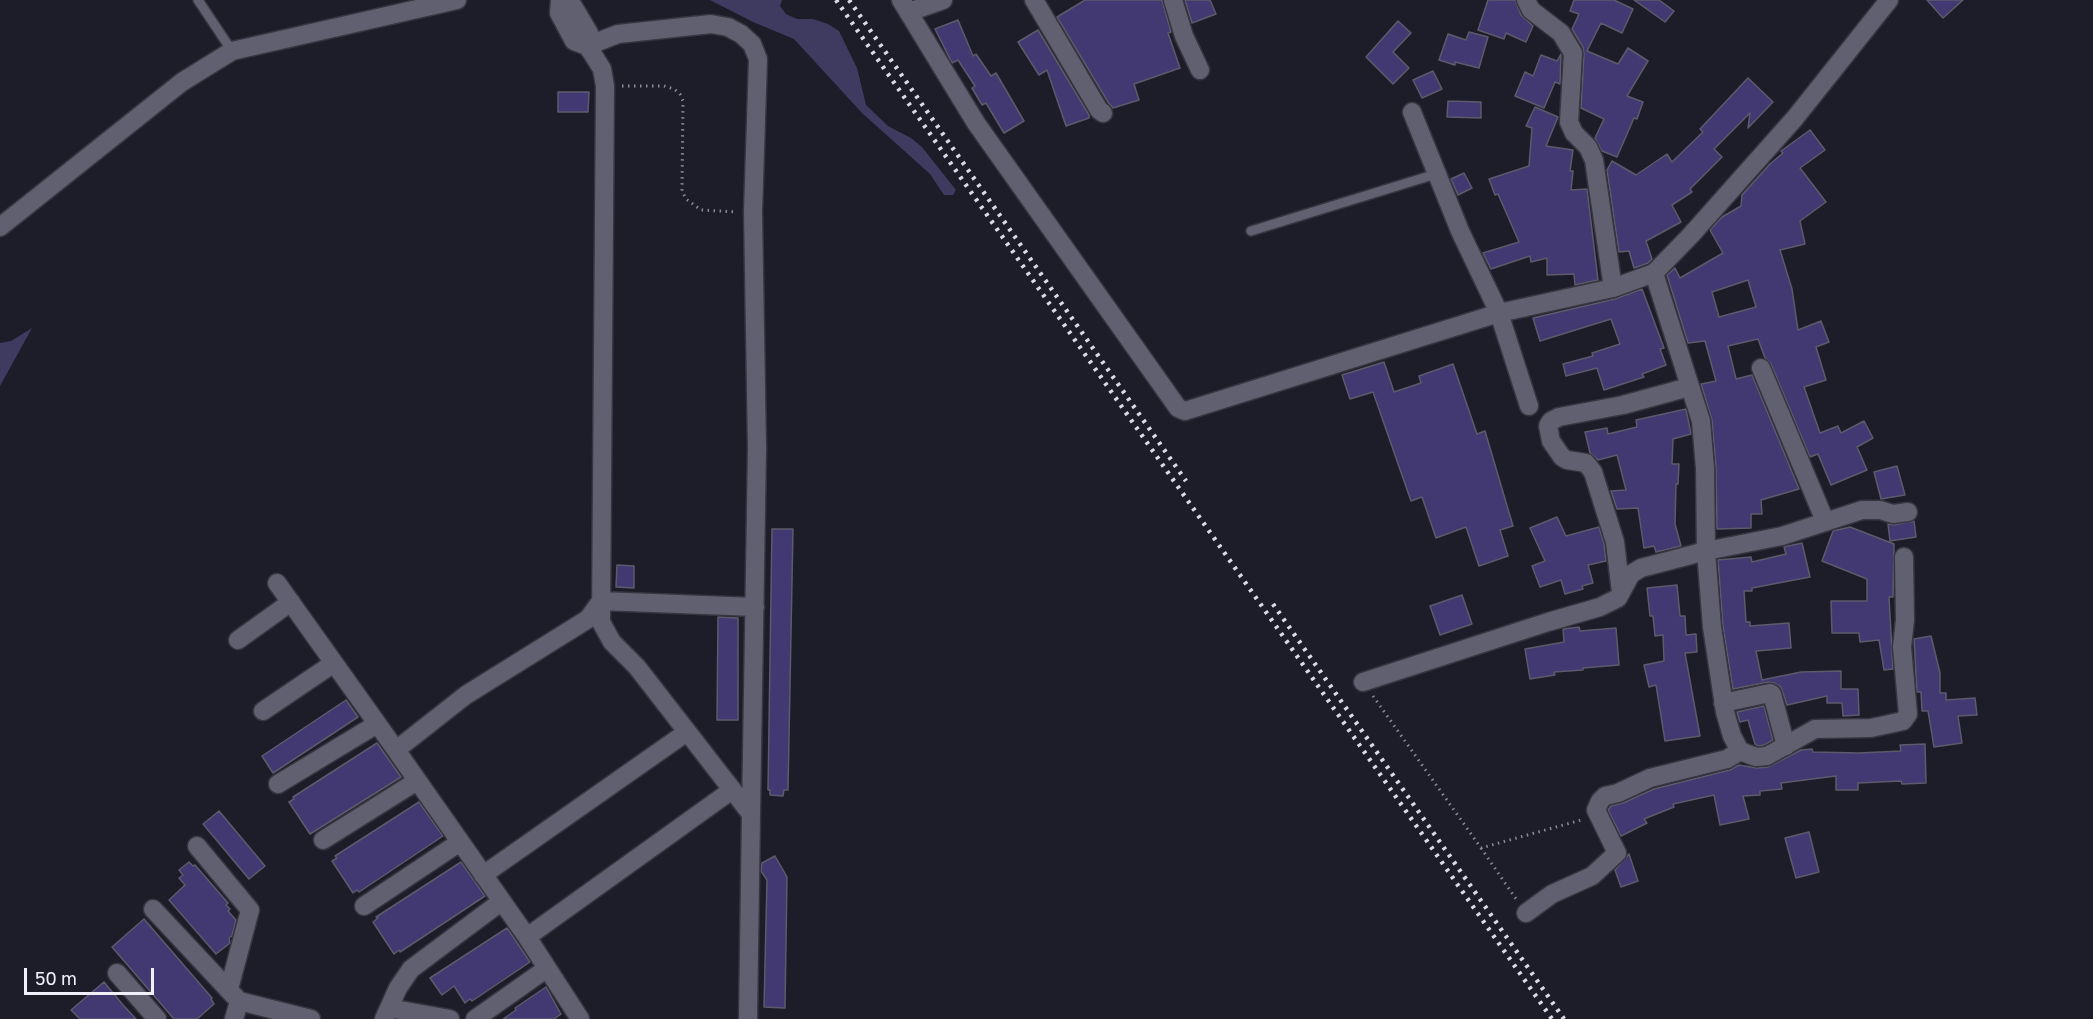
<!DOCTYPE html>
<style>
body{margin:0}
#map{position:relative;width:2093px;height:1019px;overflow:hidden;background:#1d1c29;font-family:"Golos Text",sans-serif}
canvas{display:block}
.scale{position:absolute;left:24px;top:968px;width:130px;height:27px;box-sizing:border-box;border:3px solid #f1f0fa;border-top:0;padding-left:8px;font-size:18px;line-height:21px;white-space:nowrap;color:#f1f0fa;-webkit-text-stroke:4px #1d1c29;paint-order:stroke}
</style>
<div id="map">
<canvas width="2093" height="1019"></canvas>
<div class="scale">50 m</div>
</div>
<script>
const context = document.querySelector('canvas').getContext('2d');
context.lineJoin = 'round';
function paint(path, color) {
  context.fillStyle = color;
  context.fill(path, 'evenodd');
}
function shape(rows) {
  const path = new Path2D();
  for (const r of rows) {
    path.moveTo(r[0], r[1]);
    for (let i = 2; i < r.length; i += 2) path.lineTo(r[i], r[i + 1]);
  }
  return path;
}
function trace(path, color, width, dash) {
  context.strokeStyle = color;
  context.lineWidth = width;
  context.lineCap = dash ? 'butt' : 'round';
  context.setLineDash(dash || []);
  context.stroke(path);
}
paint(shape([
 [710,0,782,0,780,6,786,14,797,19,813,19,828,24,839,31,857,68,866,105,888,126,911,138,922,147,956,190,953,195,944,195,930,174,862,113,794,39,753,22],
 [32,328,0,386,0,343,11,341]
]), '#3f3a5f');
const building = shape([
 [1085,0,1162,0,1171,32,1168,33,1180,68,1134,84,1139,100,1113,108,1108,102,1057,17,1085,0],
 [1185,0,1210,0,1216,14,1192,23,1185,0],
 [1488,0,1515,0,1521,15,1533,26,1526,42,1506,33,1504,39,1478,30,1488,0],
 [1574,0,1614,0,1633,9,1622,33,1601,23,1587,51,1618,64,1628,48,1648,61,1627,96,1643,102,1637,119,1634,118,1617,157,1602,151,1595,138,1604,119,1581,108,1584,54,1583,47,1572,29,1579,14,1570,11,1574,0],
 [1634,0,1659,0,1674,11,1665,22,1634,0],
 [1927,0,1963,0,1943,18,1927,0],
 [958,20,973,56,976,54,991,76,996,73,1024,121,1004,133,986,103,982,105,972,88,975,86,958,60,952,63,935,29,958,20],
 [1398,21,1411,33,1393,52,1409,68,1393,84,1366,57,1398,21],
 [1038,30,1089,115,1089,118,1066,126,1047,70,1039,75,1018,42,1038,30],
 [1469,32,1488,37,1479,68,1455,62,1455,65,1439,60,1448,34,1466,40,1469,32],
 [1561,54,1560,84,1555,82,1544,108,1515,96,1525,72,1533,76,1541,55,1557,61,1561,54],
 [1433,71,1442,89,1422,98,1413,80,1433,71],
 [1748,78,1773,102,1748,128,1750,113,1714,149,1722,157,1690,189,1692,192,1672,205,1681,222,1646,241,1652,259,1648,263,1634,268,1629,251,1619,252,1607,170,1612,161,1636,175,1667,154,1672,162,1703,132,1700,129,1748,78],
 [558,92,589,92,588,112,558,112,558,92],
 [1448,101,1481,102,1481,118,1447,117,1448,101],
 [1535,107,1558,117,1546,146,1573,150,1570,171,1573,171,1571,190,1587,189,1598,280,1575,285,1574,274,1547,275,1547,258,1531,262,1530,256,1491,269,1483,253,1519,242,1498,194,1495,195,1489,179,1529,166,1532,128,1526,126,1535,107],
 [1810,130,1825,150,1800,168,1826,202,1800,221,1805,244,1780,250,1792,289,1798,330,1821,321,1829,342,1816,347,1826,380,1804,387,1820,433,1838,426,1841,433,1864,421,1873,438,1857,447,1867,470,1831,485,1818,454,1810,457,1771,364,1765,358,1758,339,1728,346,1736,379,1752,375,1799,489,1761,500,1762,514,1751,514,1751,528,1717,529,1716,468,1712,420,1701,384,1716,381,1705,341,1688,343,1667,275,1675,268,1680,278,1723,253,1710,230,1722,217,1741,206,1742,195,1770,164,1783,153,1781,151,1810,130],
 [1748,280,1756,307,1719,317,1712,292,1748,280],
 [1464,173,1472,188,1458,195,1451,179,1464,173],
 [1642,289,1664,348,1660,349,1666,365,1642,374,1644,377,1604,390,1597,368,1566,376,1563,364,1593,356,1592,353,1620,344,1611,319,1540,341,1533,318,1615,299,1642,289],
 [1384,362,1394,392,1421,383,1419,376,1453,364,1477,434,1485,431,1513,526,1500,530,1508,556,1479,566,1466,527,1436,538,1422,497,1411,501,1373,392,1350,399,1342,375,1384,362],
 [1686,409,1691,434,1673,439,1672,464,1679,464,1678,484,1676,484,1675,524,1681,546,1656,552,1654,546,1644,548,1638,508,1617,509,1611,491,1626,490,1617,455,1598,460,1590,453,1585,432,1607,428,1608,434,1637,427,1636,420,1686,409],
 [1897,466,1905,495,1881,499,1874,472,1897,466],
 [1557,517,1566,536,1599,527,1604,544,1606,561,1588,565,1593,583,1582,586,1583,589,1565,594,1561,580,1540,587,1532,566,1545,561,1530,528,1557,517],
 [1914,521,1916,537,1890,541,1888,524,1894,525,1914,521],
 [1850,527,1894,544,1893,597,1889,597,1893,669,1884,670,1879,640,1860,642,1859,633,1832,633,1831,601,1867,601,1867,579,1822,561,1833,531,1850,527],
 [772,529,793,529,788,790,784,790,783,796,770,795,770,790,768,790,772,529],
 [1802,543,1810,577,1752,588,1752,591,1744,591,1746,622,1750,622,1750,626,1789,623,1791,648,1756,651,1762,680,1801,672,1841,671,1841,689,1858,689,1859,715,1843,716,1842,703,1827,703,1827,696,1787,705,1781,687,1774,683,1768,682,1733,689,1723,626,1718,560,1751,557,1752,562,1786,554,1784,547,1802,543],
 [617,565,634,566,634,588,616,587,617,565],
 [1677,585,1680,616,1685,616,1686,635,1696,634,1697,652,1685,653,1700,736,1665,741,1656,685,1649,687,1644,665,1664,661,1663,635,1655,636,1653,616,1650,616,1647,588,1677,585],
 [1462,595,1472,624,1440,635,1430,606,1462,595],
 [718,617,738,618,738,720,717,720,718,617],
 [1579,627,1580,631,1616,628,1619,665,1583,668,1583,670,1554,672,1555,675,1530,679,1525,649,1564,642,1563,629,1579,627],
 [1931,636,1940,673,1940,693,1946,693,1946,700,1975,698,1977,715,1958,716,1962,743,1934,747,1928,711,1922,711,1921,692,1917,692,1914,639,1931,636],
 [346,700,358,717,273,773,262,756,346,700],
 [1764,706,1773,740,1764,745,1758,746,1755,744,1748,720,1740,722,1737,712,1764,706],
 [377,743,401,777,310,834,289,802,294,799,293,797,377,743],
 [1925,744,1926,783,1902,784,1901,781,1858,783,1858,790,1836,790,1836,776,1781,783,1782,789,1760,791,1760,795,1743,796,1749,819,1720,825,1714,795,1673,804,1674,807,1644,819,1647,823,1621,836,1608,810,1611,806,1623,803,1654,789,1730,770,1739,765,1757,768,1768,767,1801,750,1812,749,1813,752,1859,753,1901,751,1900,745,1925,744],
 [419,802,443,836,359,892,357,890,353,893,332,861,337,858,335,856,419,802],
 [219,811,265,866,249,879,203,824,219,811],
 [1809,832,1819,872,1796,878,1785,838,1809,832],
 [1629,854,1638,881,1621,887,1615,870,1629,854],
 [775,856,787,877,785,1008,764,1007,767,880,761,871,762,863,775,856],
 [189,862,193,866,195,865,228,903,226,905,230,909,228,911,236,920,232,936,229,938,230,943,216,954,169,900,185,885,179,878,183,875,179,870,189,862],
 [461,862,485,896,400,952,399,950,394,954,373,922,378,918,376,917,461,862],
 [144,919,212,998,211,999,214,1004,197,1019,174,1019,112,947,144,919],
 [507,928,530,962,472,1001,470,999,465,1003,454,986,442,995,430,978,507,928],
 [104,982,123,1005,136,1019,80,1019,71,1010,104,982],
 [546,987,561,1014,554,1019,503,1019,516,1010,515,1008,546,987]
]);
paint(building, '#423872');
trace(building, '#5d5b6b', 1.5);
const service = shape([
 [198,0,232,51],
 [1251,231,1436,174]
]);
const minor = shape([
 [560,0,559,13,574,41,587,46,592,53,602,69,605,86,601,622,612,642,637,667,751,814,748,1019],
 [561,0,573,6,589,33,587,46],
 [901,0,976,123,1178,408,1185,411,1499,313,1613,288,1654,273,1691,235,1795,118,1889,0],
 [1034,0,1099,110,1103,113],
 [1173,0,1184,36,1200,70],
 [1526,0,1531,10,1561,33,1573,53,1569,122,1574,133,1588,147,1594,160,1613,288],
 [909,12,943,0],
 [587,46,618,34,711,24,728,27,741,34,752,44,758,59,753,212,757,448,751,814],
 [1412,112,1460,231,1499,313,1529,406],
 [0,227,182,82,232,51,457,0],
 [1654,273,1701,421,1705,468,1706,551,1712,627,1725,712,1732,736,1740,751,1756,757,1767,756,1815,729,1871,728,1903,721,1908,714,1902,647,1905,620,1904,557],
 [1761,368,1825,521],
 [277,583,396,750],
 [1621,593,1615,542,1593,472,1586,463,1567,460,1562,457,1551,441,1548,426,1551,421,1559,417,1623,405,1689,387],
 [238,640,291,602],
 [1363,682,1548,622,1600,607,1618,598,1631,574,1641,568,1706,551,1782,536,1862,510,1880,510,1893,514,1908,512],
 [1723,703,1770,693,1772,694,1786,746],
 [263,711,334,663],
 [278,784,377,724],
 [323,840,417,781],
 [197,846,250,910,229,989],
 [483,875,687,732],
 [364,906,460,842],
 [153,909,239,1001],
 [1526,913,1552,894,1592,876,1617,853,1596,810,1600,801,1605,796,1618,793,1650,778,1727,759,1740,751],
 [527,937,732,790],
 [117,973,157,1019],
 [389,1008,450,1019],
 [234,1019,239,1001,311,1019],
 [384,1019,398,988,411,969,502,901],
 [475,1019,546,969],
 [580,1019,527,937,396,750,466,695,588,619,601,601,755,607]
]);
trace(service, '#373540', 12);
trace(minor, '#373540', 21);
trace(shape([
 [622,86,664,86,674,89,680,94,683,101,682,191,686,199,701,210,737,212],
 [1373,696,1481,848,1581,820],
 [1481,848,1516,899]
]), '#8b8a96', 3, [1.5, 4.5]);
trace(service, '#616070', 9);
trace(minor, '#616070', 18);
trace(shape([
 [836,0,1552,1019],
 [849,0,1186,481],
 [1273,604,1564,1019]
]), '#dbdae5', 4.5, [3, 6]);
</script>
